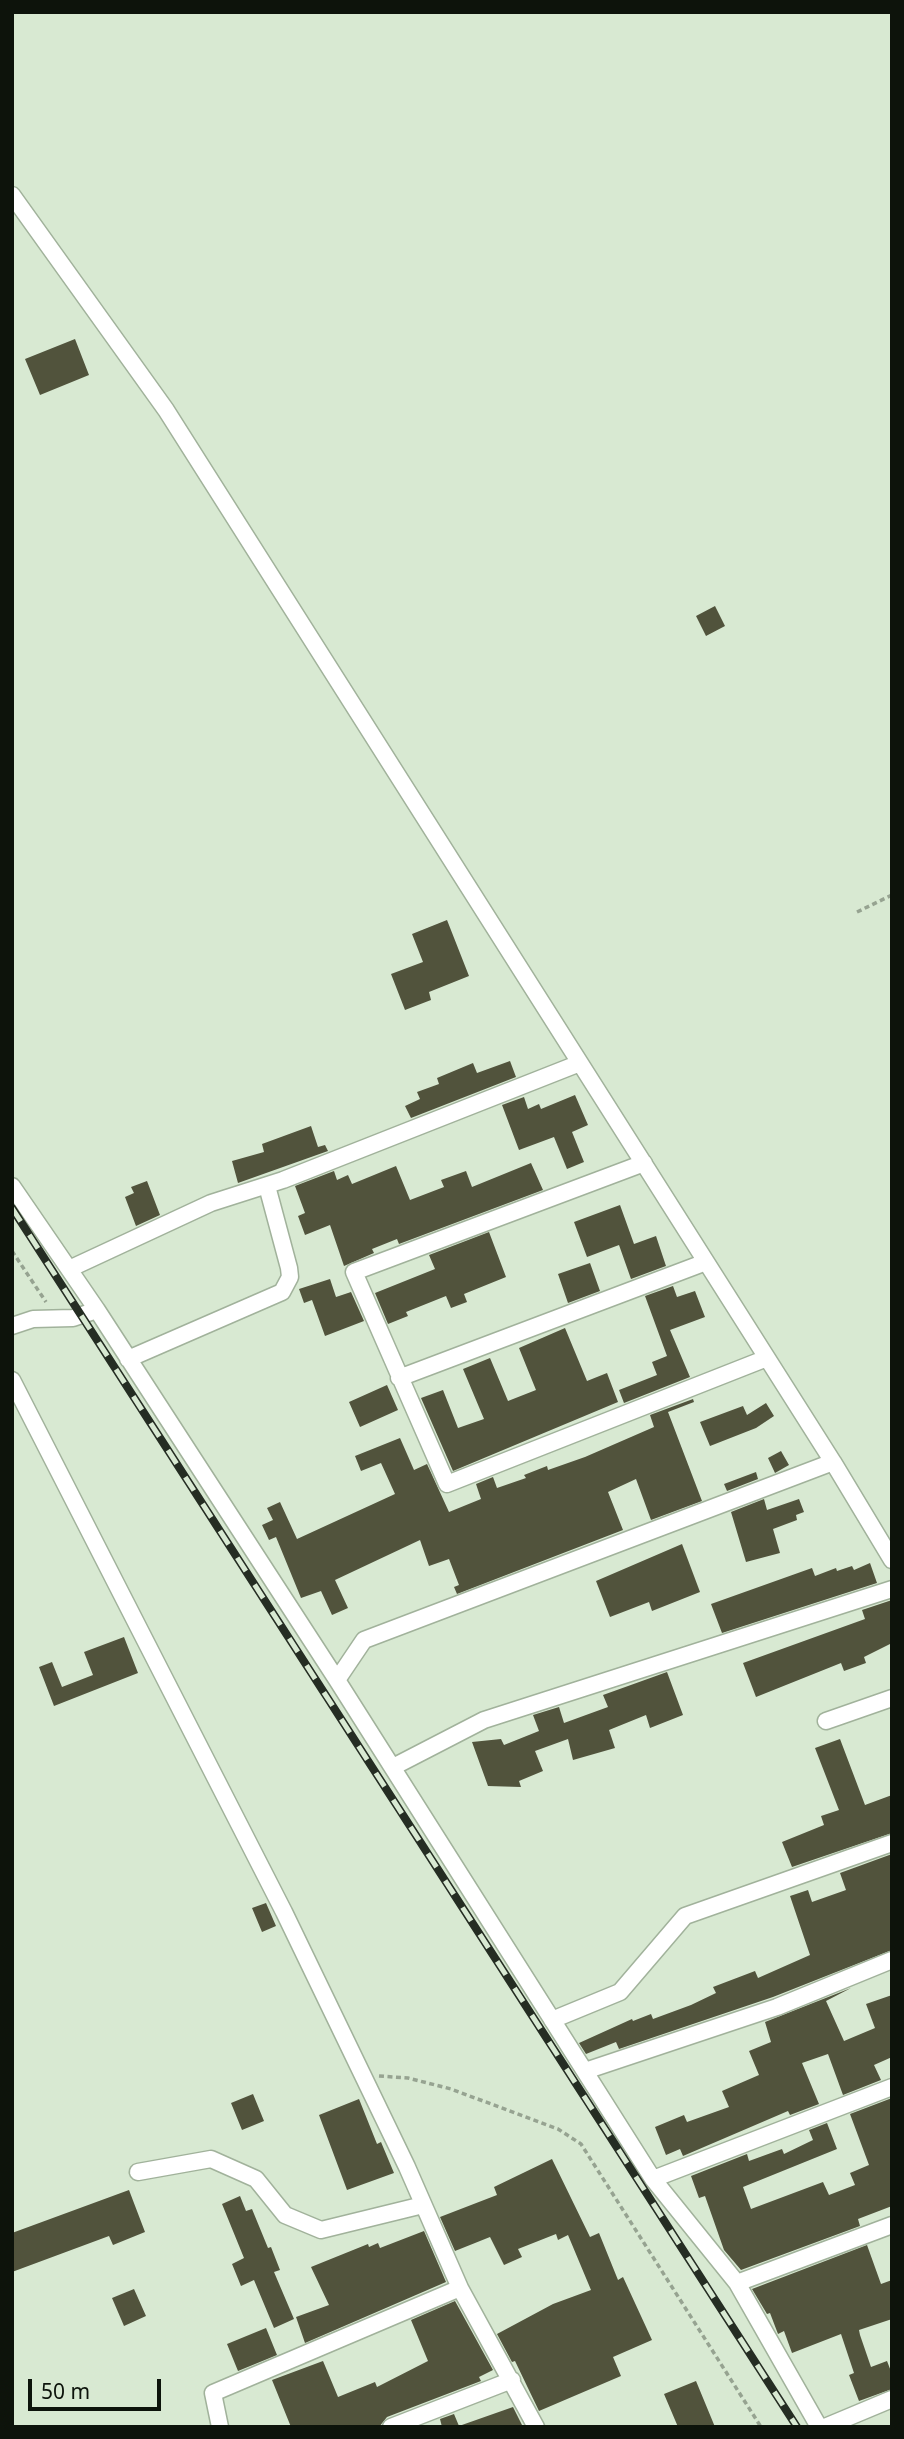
<!DOCTYPE html>
<style>
body{margin:0}
#map{position:relative;width:904px;height:2439px;overflow:hidden;background:#d8e9d2;font-family:"Noto Sans",sans-serif}
canvas{display:block}
.frame{position:absolute;inset:0;border:14px solid #0d130b;pointer-events:none}
.scale{position:absolute;left:28px;top:2379px;width:133px;height:32px;box-sizing:border-box;border:4px solid #0d130b;border-top:0;padding-left:9px;font-size:21px;line-height:24px;white-space:nowrap;color:#0d130b;-webkit-text-stroke:5px #d8e9d2;paint-order:stroke}
</style>
<div id="map">
<canvas width="904" height="2439"></canvas>
<div class="frame"></div>
<div class="scale">50 m</div>
</div>
<script>
const context = document.querySelector('canvas').getContext('2d');
context.lineJoin = 'round';
function paint(path, color) {
  context.fillStyle = color;
  context.fill(path, 'evenodd');
}
function shape(rows) {
  const path = new Path2D();
  for (const r of rows) {
    path.moveTo(r[0], r[1]);
    for (let i = 2; i < r.length; i += 2) path.lineTo(r[i], r[i + 1]);
  }
  return path;
}
function trace(path, color, width, dash) {
  context.strokeStyle = color;
  context.lineWidth = width;
  context.lineCap = dash ? 'butt' : 'round';
  context.setLineDash(dash || []);
  context.stroke(path);
}
paint(shape([
 [75,339,89,375,40,395,25,359],
 [715,606,725,626,706,636,696,616],
 [447,920,469,976,429,992,431,1000,405,1010,391,974,423,962,412,934],
 [510,1061,516,1077,411,1118,405,1106,420,1099,417,1092,439,1084,437,1078,473,1063,477,1073],
 [575,1095,588,1125,572,1132,584,1162,567,1169,554,1137,519,1150,502,1105,524,1097,528,1109,539,1104,541,1109],
 [311,1126,318,1147,325,1145,328,1151,238,1183,232,1161,264,1152,262,1144],
 [531,1163,543,1190,399,1244,397,1239,372,1249,374,1253,344,1266,330,1225,305,1235,298,1216,305,1213,295,1186,334,1171,337,1180,348,1175,352,1184,396,1166,410,1200,444,1187,441,1180,466,1171,472,1187],
 [147,1181,160,1215,136,1226,125,1197,134,1193,131,1187],
 [620,1205,634,1244,656,1236,666,1266,631,1279,619,1245,587,1257,574,1222],
 [489,1232,506,1277,464,1294,467,1302,451,1308,446,1296,406,1312,408,1316,388,1324,375,1293,435,1269,429,1255],
 [590,1263,600,1291,568,1303,558,1274],
 [330,1279,336,1297,351,1292,364,1321,325,1336,312,1300,304,1303,299,1289],
 [673,1286,677,1297,695,1291,705,1317,670,1330,690,1377,624,1403,619,1390,657,1375,652,1362,667,1356,645,1296],
 [565,1328,587,1381,607,1373,618,1402,453,1471,421,1398,443,1390,458,1428,484,1419,463,1369,490,1358,508,1401,536,1390,519,1348],
 [387,1385,398,1410,360,1427,349,1402],
 [693,1399,694,1402,668,1412,702,1501,651,1520,636,1479,608,1492,623,1530,457,1594,454,1587,459,1585,449,1559,429,1566,420,1540,335,1580,348,1608,332,1615,321,1591,301,1598,276,1537,269,1540,262,1525,273,1520,267,1508,280,1502,297,1539,395,1494,381,1463,361,1471,355,1456,400,1438,414,1470,427,1464,449,1512,481,1499,476,1484,493,1477,497,1488,526,1478,524,1475,547,1466,548,1470,585,1457,654,1427,650,1415],
 [766,1403,774,1416,756,1428,710,1446,700,1422,743,1406,747,1415],
 [781,1451,789,1465,775,1473,768,1458],
 [756,1472,758,1479,727,1491,724,1484],
 [764,1499,767,1510,799,1499,804,1512,796,1515,797,1520,773,1529,780,1553,746,1562,731,1512],
 [682,1544,700,1592,652,1611,649,1602,610,1617,596,1581],
 [870,1563,877,1583,722,1633,711,1604,812,1568,815,1576,836,1568,837,1571,852,1566,854,1570],
 [892,1600,892,1643,864,1657,866,1663,844,1671,841,1663,756,1697,743,1663,865,1619,862,1610],
 [124,1637,138,1673,54,1706,39,1667,52,1662,62,1687,93,1675,84,1652],
 [667,1672,683,1715,650,1728,646,1715,609,1730,615,1748,573,1760,568,1739,535,1751,543,1771,519,1781,521,1787,488,1786,472,1742,501,1739,504,1745,539,1731,533,1715,559,1707,564,1723,608,1707,603,1695],
 [840,1739,865,1805,892,1795,892,1833,792,1867,782,1842,824,1825,821,1816,839,1810,815,1748],
 [892,1854,892,1950,773,1997,619,2049,616,2042,586,2054,579,2043,632,2019,633,2021,651,2014,653,2019,691,2005,716,1993,713,1987,755,1971,758,1978,810,1955,790,1896,808,1890,812,1902,846,1890,840,1873],
 [266,1903,276,1926,262,1932,252,1908],
 [851,1988,826,2001,844,2041,875,2028,866,2004,892,1995,892,2057,874,2065,881,2080,843,2095,828,2054,802,2063,819,2104,790,2115,788,2111,683,2156,680,2149,666,2155,655,2127,684,2115,687,2122,729,2107,722,2091,759,2075,749,2051,771,2042,765,2022],
 [253,2094,264,2121,242,2130,231,2103],
 [892,2098,892,2206,858,2219,860,2226,741,2270,724,2250,705,2196,699,2198,691,2176,747,2154,749,2161,782,2149,784,2154,813,2140,809,2130,827,2123,837,2149,743,2187,751,2209,823,2182,829,2195,855,2185,850,2173,869,2165,850,2114],
 [359,2099,377,2144,381,2142,394,2173,347,2190,319,2115],
 [552,2159,590,2237,599,2233,618,2280,623,2277,652,2340,613,2357,621,2376,539,2411,515,2361,512,2362,497,2334,553,2304,591,2290,568,2235,558,2240,556,2234,518,2249,522,2257,504,2265,490,2237,455,2251,440,2217,497,2195,494,2187],
 [129,2190,145,2232,113,2245,109,2236,12,2272,12,2233],
 [240,2196,246,2211,252,2209,268,2248,271,2247,280,2270,274,2272,294,2319,274,2328,254,2280,241,2286,232,2264,244,2258,222,2204],
 [424,2231,446,2282,305,2343,296,2317,329,2305,311,2267,368,2244,369,2247,378,2243,380,2248],
 [867,2245,881,2284,892,2280,892,2319,859,2330,860,2335,871,2367,887,2361,892,2374,892,2389,859,2401,849,2375,854,2373,841,2334,792,2353,784,2331,778,2334,770,2313,767,2314,752,2289],
 [134,2289,146,2316,124,2326,112,2298],
 [455,2301,493,2370,479,2377,481,2381,387,2417,379,2427,291,2427,272,2380,323,2361,338,2397,375,2382,377,2387,428,2361,411,2320],
 [266,2328,277,2355,238,2371,227,2344],
 [696,2381,715,2427,678,2427,664,2394],
 [513,2407,523,2427,442,2427,440,2419,454,2414,459,2426]
]), '#51533c');
const minor = shape([
 [12,195,166,410,833,1462,892,1560],
 [644,1163,354,1272,447,1484,767,1358],
 [12,1186,97,1310,337,1680,653,2179,737,2283,819,2427],
 [69,1269,211,1203,283,1180,580,1063],
 [12,1326,33,1319,73,1318,97,1310],
 [128,1359,282,1292,290,1277,289,1268,267,1186],
 [399,1378,706,1262],
 [12,1380,284,1912,407,2167,460,2288,536,2427],
 [337,1680,364,1640,833,1462],
 [826,1721,892,1698],
 [393,1767,484,1720,892,1589],
 [552,2020,620,1992,685,1916,892,1843],
 [585,2071,777,2007,892,1960],
 [138,2172,211,2159,256,2179,285,2215,321,2230,423,2205],
 [653,2179,892,2087],
 [737,2283,892,2225],
 [220,2427,213,2393,460,2288],
 [391,2427,512,2380],
 [825,2427,892,2399]
]);
trace(minor, '#a1b29b', 19);
trace(shape([
 [857,912,892,895],
 [12,1251,46,1302],
 [379,2076,408,2078,451,2089,558,2129,581,2144,761,2427]
]), '#96a391', 3.5, [5, 3.5]);
trace(minor, '#fff', 16);
const rail = shape([
 [12,1208,797,2427]
]);
trace(rail, '#252d23', 8);
trace(rail, '#d8e9d2', 5, [16]);
</script>
